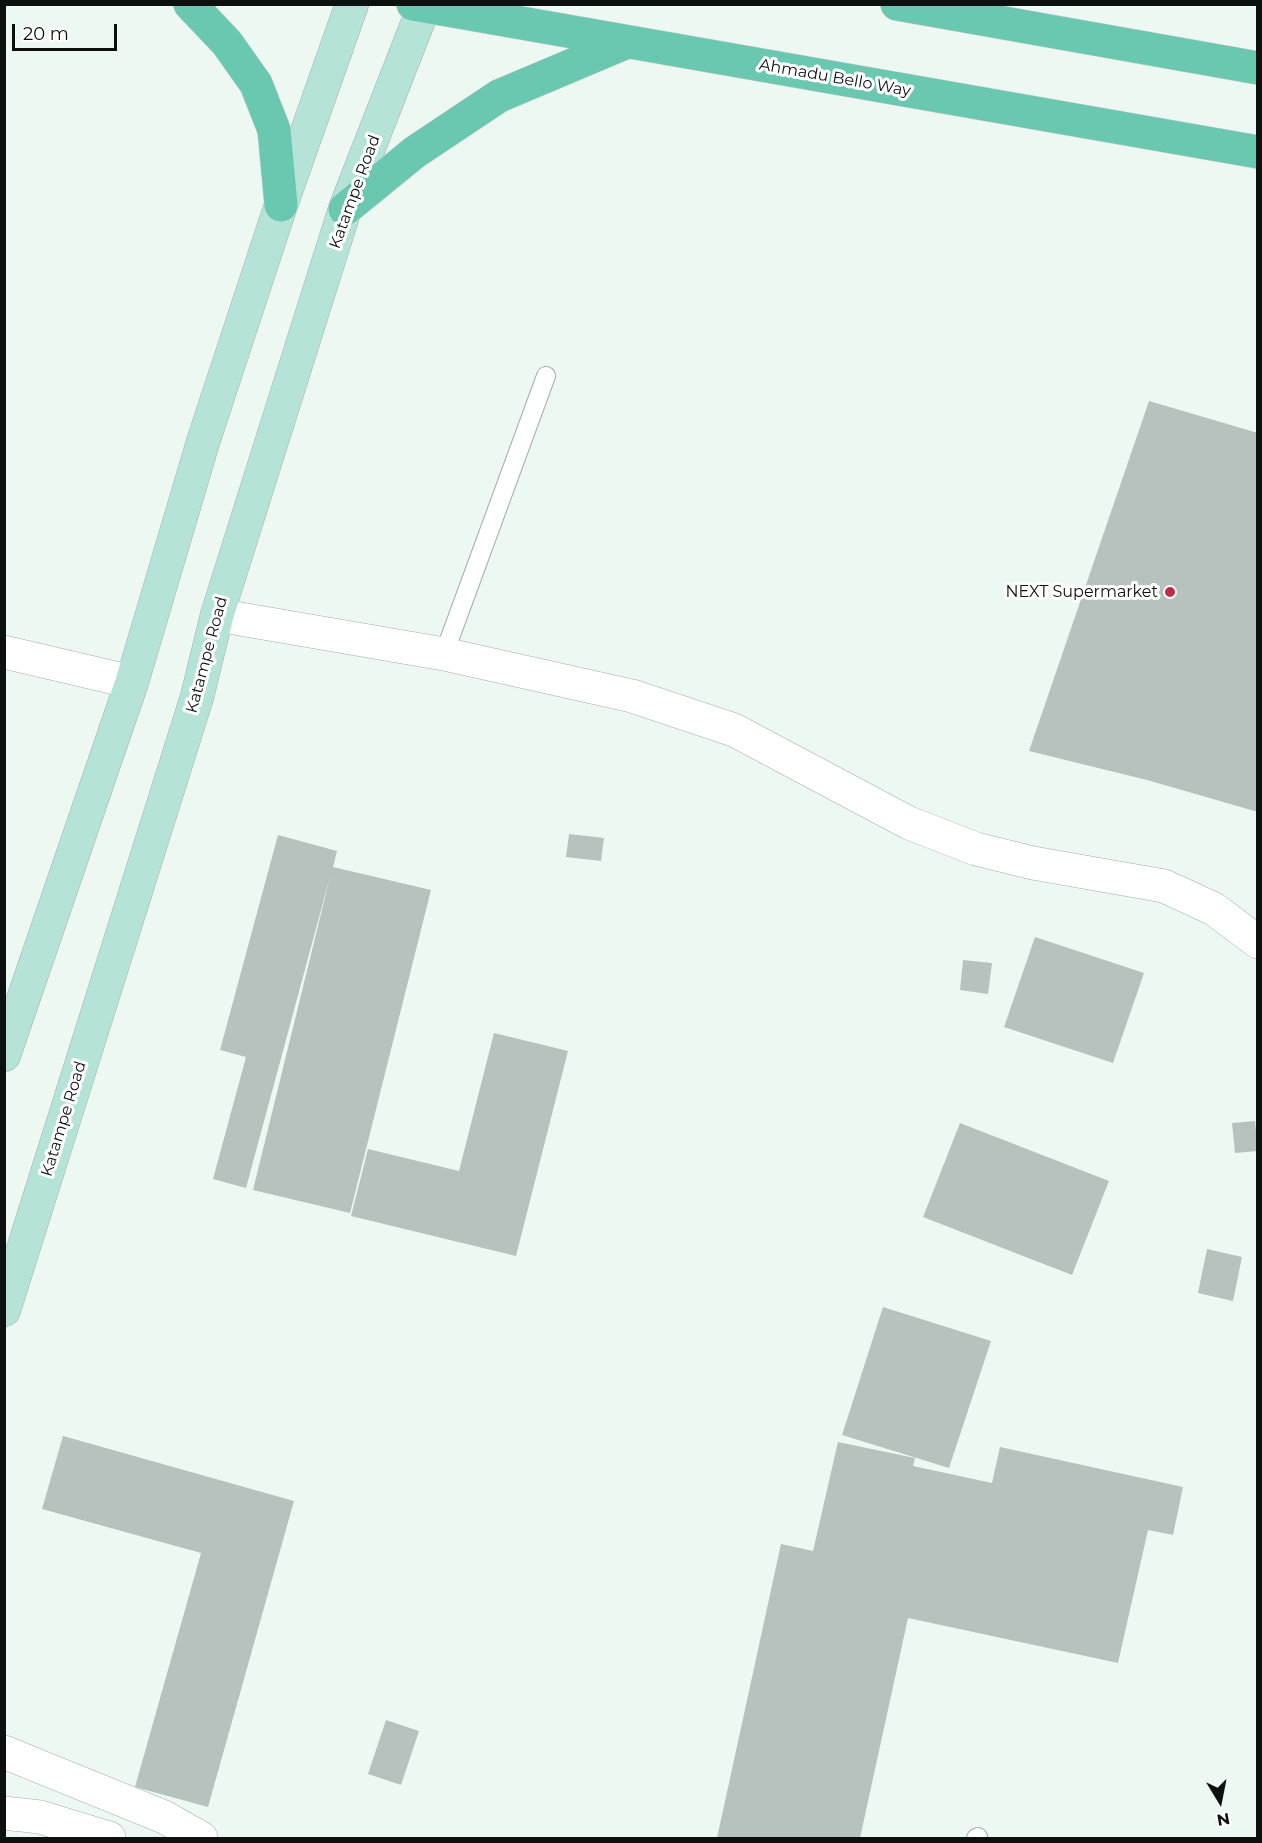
<!DOCTYPE html>
<style>
body{margin:0}
#map{position:relative;width:1262px;height:1843px;overflow:hidden;background:#edf8f3;font-family:Montserrat,sans-serif}
canvas{display:block}
.frame{position:absolute;inset:0;border:6px solid #0c100e;pointer-events:none}
.north{position:absolute;left:1190px;top:1771px;width:60px;height:60px;-webkit-text-stroke:4px #fff;paint-order:stroke;rotate:170deg;font-size:16px;font-weight:700;line-height:24px;text-align:center;color:#0c100e}
.north::after{content:'';display:block;margin:auto;width:21px;height:27px;background:#0c100e;clip-path:polygon(50% 0,100% 100%,50% 72%,0 100%)}
.scale{position:absolute;left:12px;top:24px;width:105px;height:27px;box-sizing:border-box;border:3px solid #0c100e;border-top:0;padding-left:8px;font-size:18px;line-height:21px;white-space:nowrap;color:#0c100e;-webkit-text-stroke:4px #fff;paint-order:stroke}
</style>
<div id="map">
<canvas width="1262" height="1843"></canvas>
<div class="frame"></div>
<div class="north">N</div>
<div class="scale">20 m</div>
</div>
<script>
const context = document.querySelector('canvas').getContext('2d');
context.lineJoin = 'round';
function paint(path, color) {
  context.fillStyle = color;
  context.fill(path, 'evenodd');
}
function shape(rows) {
  const path = new Path2D();
  for (const r of rows) {
    path.moveTo(r[0], r[1]);
    for (let i = 2; i < r.length; i += 2) path.lineTo(r[i], r[i + 1]);
  }
  return path;
}
function trace(path, color, width, dash) {
  context.strokeStyle = color;
  context.lineWidth = width;
  context.lineCap = dash ? 'butt' : 'round';
  context.setLineDash(dash || []);
  context.stroke(path);
}
function write(font, color, halo, rows, align = 'center') {
  context.font = font + ' Montserrat,sans-serif';
  context.lineWidth = 6;
  context.setLineDash([]);
  context.textBaseline = 'middle';
  context.strokeStyle = halo;
  context.fillStyle = color;
  for (const [text, x, y, turn = 0] of rows) {
    context.save();
    context.translate(x, y);
    context.rotate((+turn || 0) * Math.PI / 180);
    context.textAlign = isNaN(turn) ? turn : align;
    if (halo) context.strokeText(text, 0, 0);
    context.fillText(text, 0, 0);
    context.restore();
  }
}
paint(shape([
 [1149,401,1258,433,1258,812,1147,780,1029,751],
 [569,834,604,838,601,861,566,857],
 [278,835,337,851,333,867,431,890,350,1213,253,1190,331,873,246,1188,213,1179,246,1057,220,1050],
 [1035,937,1144,973,1113,1063,1004,1027],
 [963,960,992,963,988,994,960,990],
 [494,1033,568,1051,516,1256,351,1216,368,1149,459,1171],
 [1255,1121,1258,1151,1235,1153,1232,1123],
 [960,1123,1109,1181,1072,1275,923,1217],
 [1207,1249,1242,1257,1233,1301,1198,1293],
 [883,1307,991,1341,949,1468,842,1435],
 [63,1436,294,1501,208,1807,135,1787,201,1553,42,1509],
 [838,1442,915,1458,913,1466,992,1483,1000,1447,1183,1487,1173,1535,1148,1530,1118,1663,908,1618,860,1838,717,1838,781,1544,813,1551],
 [386,1720,419,1731,401,1785,368,1774]
]), '#b7c1bd');
const service = shape([
 [444,654,546,376],
 [976,1838,978,1837]
]);
const minor = shape([
 [217,615,444,654,632,696,734,730,909,823,976,849,1033,863,1164,886,1214,909,1258,942],
 [4,652,132,682],
 [4,1752,164,1817,201,1838],
 [4,1813,40,1817,109,1838]
]);
const secondary = shape([
 [4,1055,132,682,203,442,281,205,352,4],
 [4,1310,197,697,217,615,345,209,425,4]
]);
const primary = shape([
 [190,4,227,43,256,84,274,130,281,205],
 [413,4,1258,152],
 [897,4,1258,68],
 [345,209,415,152,499,96,627,42]
]);
trace(service, '#a3aea9', 20);
trace(minor, '#a3aea9', 34);
trace(secondary, '#a3aea9', 34);
trace(primary, '#d3d4d4', 34);
trace(service, '#fff', 18);
trace(minor, '#fff', 33);
trace(secondary, '#b5e3d8', 33);
trace(primary, '#6ac8b1', 33);
for (const [x, y, r, color] of [
 [1170,592,6,"#bf2f42"]
]) {
  const dot = new Path2D();
  dot.arc(x, y, r, 0, 2 * Math.PI);
  context.fillStyle = color;
  context.fill(dot);
  trace(dot, '#fff', 2);
}
write('16px', '#0c100e', '#fff', [
 ["Ahmadu Bello Way",835,78,10],
 ["Katampe Road",355,192,-70],
 ["Katampe Road",207,655,-75],
 ["Katampe Road",64,1119,-73]
]);
write('16px', '#0c100e', '#fff', [
 ["NEXT Supermarket",1158,592]
], 'right');
</script>
